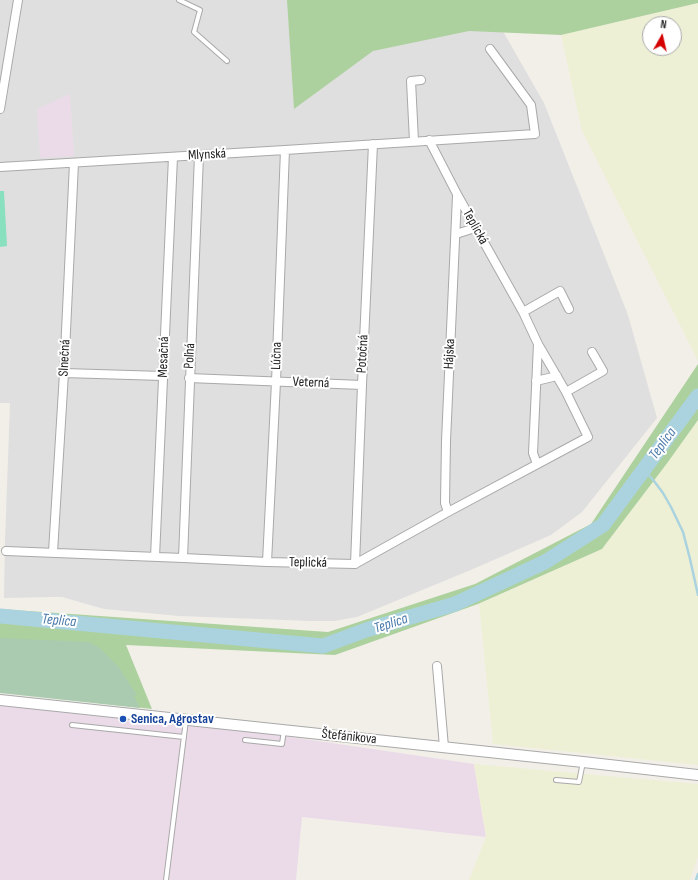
<!DOCTYPE html>
<meta charset="utf-8">
<style>
body{margin:0}
#map{position:relative;width:698px;height:880px;overflow:hidden;background:#f2efe9;font-family:"Sofia Sans Condensed",sans-serif}
canvas{display:block}
.north{position:absolute;left:642px;top:16px;width:40px;height:40px;box-sizing:border-box;background:#fff;border:1px solid #a7a7a7;border-radius:50%;rotate:8deg;font-size:11px;font-weight:700;line-height:16px;text-align:center;color:#222}
.north::after{content:'';display:block;margin:auto;width:14px;height:18px;background:#d40000;clip-path:polygon(50% 0,100% 100%,50% 72%,0 100%)}
</style>
<div id="map">
<canvas width="698" height="880"></canvas>
<div class="north">N</div>
</div>
<script>
const context = document.querySelector('canvas').getContext('2d');
context.lineJoin = 'round';
function paint(path, color) {
  context.fillStyle = color;
  context.fill(path, 'evenodd');
}
function shape(rows) {
  const path = new Path2D();
  for (const r of rows) {
    path.moveTo(r[0], r[1]);
    for (let i = 2; i < r.length; i += 2) path.lineTo(r[i], r[i + 1]);
  }
  return path;
}
function trace(path, color, width, dash) {
  context.strokeStyle = color;
  context.lineWidth = width;
  context.lineCap = dash ? 'butt' : 'round';
  context.setLineDash(dash || []);
  context.stroke(path);
}
function write(font, color, halo, rows, align = 'center') {
  context.font = font + ' "Sofia Sans Condensed",sans-serif';
  context.lineWidth = 4;
  context.setLineDash([]);
  context.textBaseline = 'middle';
  context.strokeStyle = halo;
  context.fillStyle = color;
  for (const [text, x, y, turn = 0] of rows) {
    context.save();
    context.translate(x, y);
    context.rotate((+turn || 0) * Math.PI / 180);
    context.textAlign = isNaN(turn) ? turn : align;
    if (halo) context.strokeText(text, 0, 0);
    context.fillText(text, 0, 0);
    context.restore();
  }
}
paint(shape([
 [0,0,485,0,544,103,628,315,657,418,582,512,551,535,473,569,357,617,334,621,311,621,179,616,104,609,62,597,50,597,4,598,5,541,10,403,0,403]
]), '#e0dfdf');
paint(shape([
 [70,94,74,156,40,158,37,109],
 [0,694,474,764,486,837,302,817,296,880,0,880]
]), '#ebdbe8');
paint(shape([
 [698,3,698,361,582,131,561,35],
 [650,24,674,24,674,48,650,48],
 [698,420,698,765,493,744,479,604,602,549,668,462],
 [474,764,698,784,698,856,690,880,469,880,486,837]
]), '#eef0d5');
paint(shape([
 [287,0,698,0,698,3,561,35,469,31,373,51,294,109],
 [698,364,698,420,668,462,602,549,478,604,335,655,126,645,152,709,0,692,0,609,328,632,475,584,591,524]
]), '#add19e');
paint(shape([
 [0,638,89,642,100,648,118,666,137,695,134,696,140,708,0,693]
]), '#aacbaf');
paint(shape([
 [0,191,4,191,7,246,0,247]
]), '#88e0be');
trace(shape([
 [644,470,654,481,663,493,671,507,683,532,690,559,698,595],
 [696,880,698,874]
]), '#aad3df', 2.5);
trace(shape([
 [0,616,323,646,366,630,455,604,545,562,603,525,698,396]
]), '#aad3df', 15);
const service = shape([
 [179,0,200,10,194,32,227,61],
 [72,725,184,737],
 [245,740,282,744,284,730],
 [556,780,579,782,583,762],
 [166,880,186,720]
]);
const minor = shape([
 [0,109,18,0],
 [414,141,411,81,421,80],
 [0,167,285,150,535,134,531,105,490,49],
 [456,234,475,228],
 [523,312,560,291,569,309],
 [64,373,163,376],
 [189,378,362,385],
 [536,381,557,376],
 [566,392,603,371,592,352],
 [537,464,533,453,538,344],
 [448,512,445,503,446,441,457,196],
 [6,551,183,558,267,562,355,564,448,512,588,437,566,392,538,344,523,312,458,196,429,140],
 [53,552,64,373,74,163],
 [155,557,173,157],
 [183,558,199,155],
 [267,562,276,382,285,150],
 [355,564,362,385,373,144],
 [437,666,444,747]
]);
const tertiary = shape([
 [0,700,583,762,698,775]
]);
trace(service, '#a9a9a9', 6);
trace(minor, '#a9a9a9', 10);
trace(tertiary, '#a9a9a9', 12);
trace(service, '#fff', 4);
trace(minor, '#fff', 8);
trace(tertiary, '#fff', 10);
for (const [x, y, r, color] of [
 [123,719,4,"#1a4fb4"]
]) {
  const dot = new Path2D();
  dot.arc(x, y, r, 0, 2 * Math.PI);
  context.fillStyle = color;
  context.fill(dot);
  trace(dot, '#fff', 1.5);
}
write('14px', '#222', '#fff', [
 ["Mlynská",207,155,-3],
 ["Teplická",475,227,61],
 ["Potočná",363,354,-87],
 ["Hájska",450,354,-87],
 ["Poľná",190,356,-87],
 ["Lúčna",277,356,-88],
 ["Mesačná",164,357,-88],
 ["Slnečná",65,358,-87],
 ["Veterná",311,383,2],
 ["Teplická",308,563,1],
 ["Štefánikova",349,737,6]
]);
write('bold 14px', '#164399', '#fff', [
 ["Senica, Agrostav",131,719]
], 'left');
write('italic 15px', '#4a7aab', '#fff', [
 ["Teplica",663,444,-54],
 ["Teplica",59,621,5],
 ["Teplica",391,624,-18]
]);
</script>
